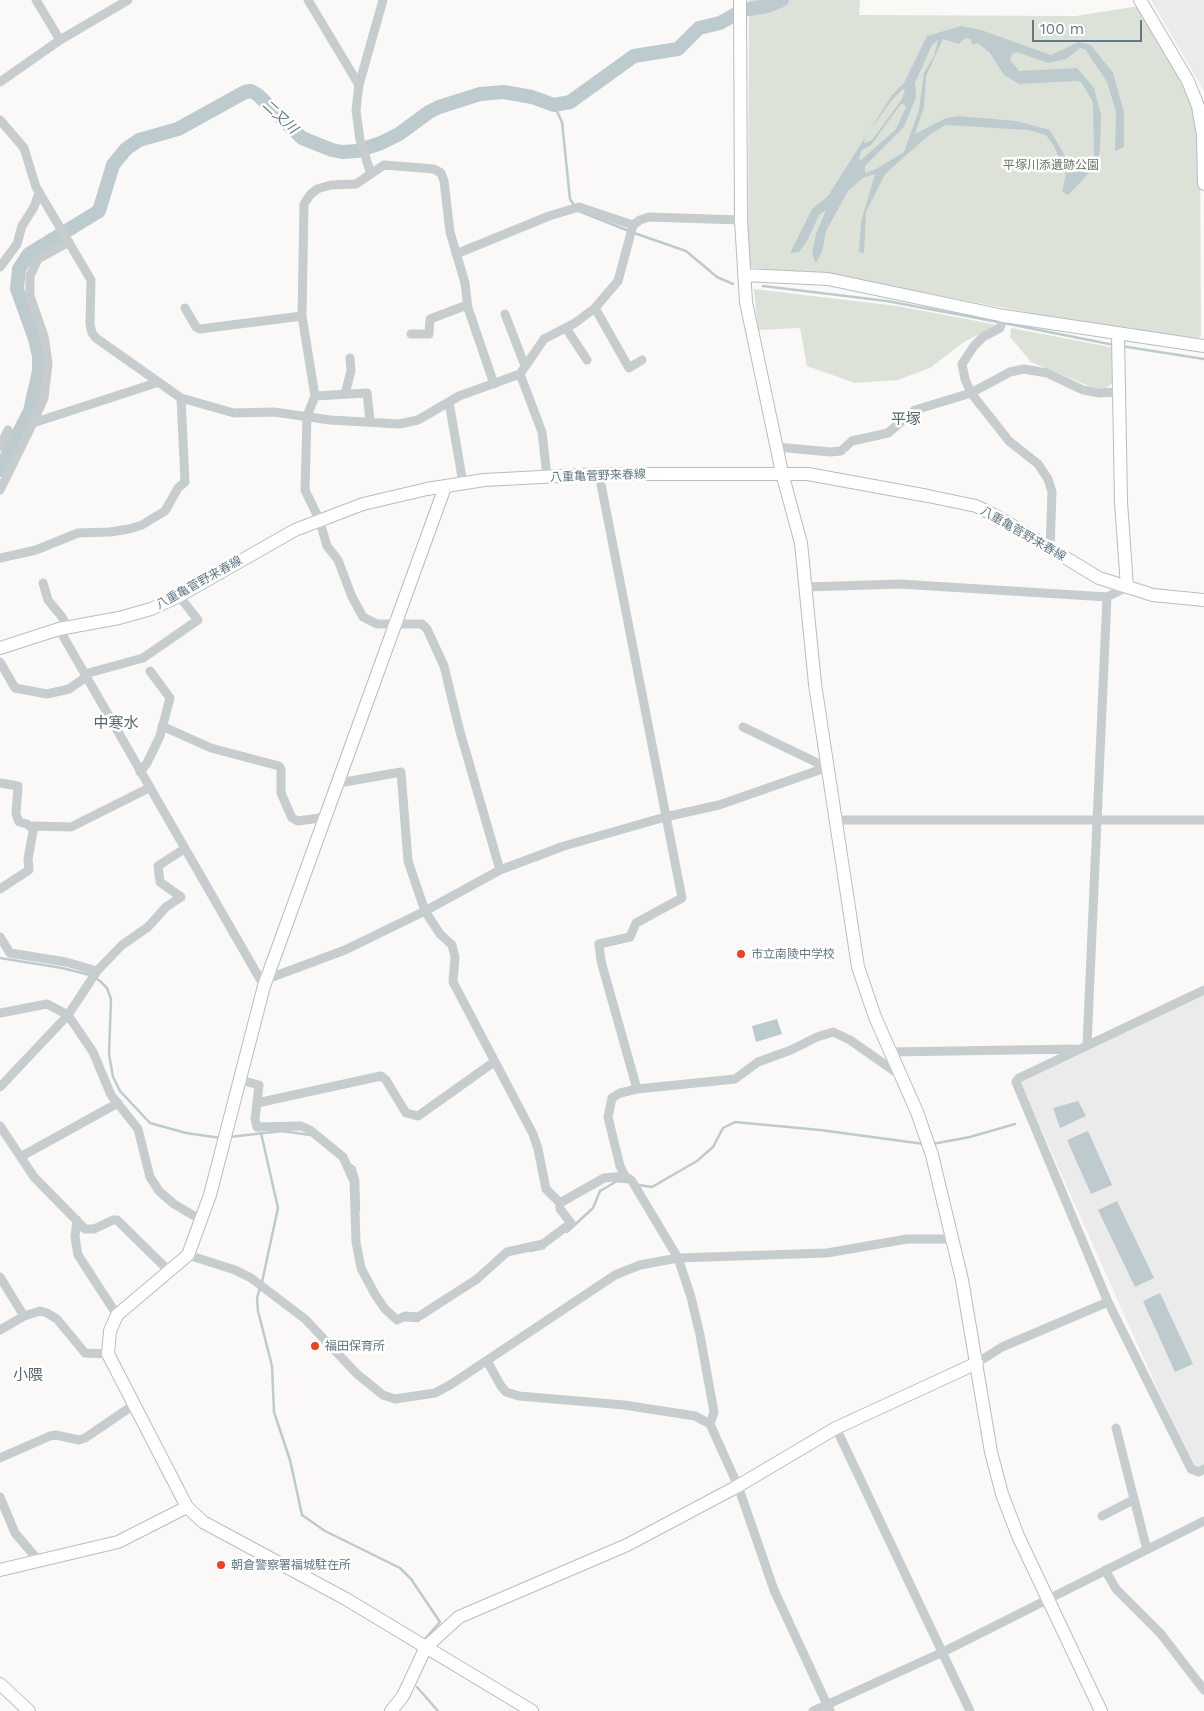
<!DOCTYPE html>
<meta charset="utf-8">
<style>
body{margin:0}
#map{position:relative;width:1204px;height:1711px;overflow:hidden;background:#faf9f7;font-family:"Work Sans",sans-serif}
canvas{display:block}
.scale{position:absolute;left:1032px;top:20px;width:110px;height:22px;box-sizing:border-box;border:2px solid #627884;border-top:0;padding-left:6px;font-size:15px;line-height:18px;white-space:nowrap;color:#627884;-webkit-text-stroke:4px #fff;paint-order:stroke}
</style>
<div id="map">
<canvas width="1204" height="1711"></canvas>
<div class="scale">100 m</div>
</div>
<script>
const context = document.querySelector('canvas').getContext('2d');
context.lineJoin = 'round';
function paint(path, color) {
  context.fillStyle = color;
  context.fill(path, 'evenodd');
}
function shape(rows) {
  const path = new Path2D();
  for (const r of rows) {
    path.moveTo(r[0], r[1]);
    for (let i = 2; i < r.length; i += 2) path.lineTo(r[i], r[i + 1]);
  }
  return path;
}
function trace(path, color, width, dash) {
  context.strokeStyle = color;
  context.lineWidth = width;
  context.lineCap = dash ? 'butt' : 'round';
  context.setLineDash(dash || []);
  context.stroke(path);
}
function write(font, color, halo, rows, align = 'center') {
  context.font = font + ' "Work Sans","Noto Sans JP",sans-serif';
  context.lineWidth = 5;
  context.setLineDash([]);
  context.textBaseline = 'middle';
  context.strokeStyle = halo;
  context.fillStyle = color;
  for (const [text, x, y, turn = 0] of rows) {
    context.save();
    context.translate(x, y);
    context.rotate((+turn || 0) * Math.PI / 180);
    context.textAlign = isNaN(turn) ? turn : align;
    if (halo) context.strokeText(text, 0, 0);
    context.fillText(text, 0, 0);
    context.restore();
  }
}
paint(shape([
 [1151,0,1204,0,1204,91,1186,60],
 [1204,994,1204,1465,1197,1468,1192,1466,1021,1084,1023,1078]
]), '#eaebea');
paint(shape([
 [749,0,860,0,859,15,1076,16,1139,6,1184,83,1200,134,1201,336,1195,341,1128,332,865,281,748,267],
 [754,289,897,306,998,325,964,342,930,368,898,380,855,383,807,366,800,328,758,330],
 [1011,328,1115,348,1114,382,1105,389,1089,386,1031,362,1010,337]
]), '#dce2d8');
paint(shape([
 [961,26,981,30,1051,55,1079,42,1091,45,1113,73,1124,112,1124,147,1115,151,1116,112,1107,82,1085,49,1080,48,1066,59,1048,63,1017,52,1012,54,1010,60,1019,71,1077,68,1094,88,1101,115,1100,150,1096,165,1075,188,1068,195,1062,191,1066,175,1054,146,1046,135,1028,130,946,125,929,135,885,174,866,212,864,253,859,252,861,222,875,174,863,178,848,191,826,231,822,252,816,263,812,254,816,234,826,210,819,215,807,241,799,252,790,253,812,209,828,196,892,95,904,83,927,36],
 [965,38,971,39,972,45,978,43,990,53,1004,75,1019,84,1075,81,1081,82,1093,102,1094,157,1075,173,1050,130,1016,121,959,116,946,118,915,134,924,107,926,76,943,39,959,44],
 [938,40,934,56,924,73,919,110,904,152,876,169,865,173,865,166,904,127,916,97,915,83,932,45],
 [902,89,905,90,902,99,872,140,864,143,865,137,889,104],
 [901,104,904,104,906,107,896,129,861,160,859,158,862,150,871,145],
 [777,1019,782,1034,756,1042,752,1026],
 [1078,1101,1086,1116,1060,1128,1053,1108],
 [1088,1131,1112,1185,1091,1194,1067,1140],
 [1117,1201,1154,1278,1135,1287,1098,1210],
 [1160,1293,1193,1364,1175,1372,1143,1301]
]), '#bdcbce');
trace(shape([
 [554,105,562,122,570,199,574,205],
 [576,210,629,231],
 [634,233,686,251,717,277,733,284],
 [763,286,887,301,998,322],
 [1004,323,1114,345],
 [1121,346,1204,359],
 [0,958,62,968,90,975,100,981,107,988,111,999,109,1054,113,1077,120,1091,150,1123,186,1133,221,1138],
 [261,1133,278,1208,262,1282],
 [229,1137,282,1131,310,1135],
 [932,1144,970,1137,1015,1124],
 [351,1165,354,1167,358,1180,359,1210],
 [639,1185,652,1187,697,1161,713,1147,723,1128,735,1122,820,1130,924,1144],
 [567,1232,593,1208,600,1191,617,1181,627,1182],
 [530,1251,544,1248],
 [260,1288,257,1298,258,1311,272,1366,274,1412,290,1460,302,1515,325,1531,400,1568,411,1579,440,1622,424,1640],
 [403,1320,418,1321],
 [417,1687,438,1711]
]), '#bdcbce', 2.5);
trace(shape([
 [0,470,30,411,39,371,39,356,35,339,17,289,19,269,29,254,99,211,113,165,126,149,139,140,178,129,245,92,251,91,258,95,302,138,332,150,342,152,357,151,381,143,399,134,429,112,439,107,480,94,504,92,532,97,554,105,570,102,634,56,678,49,699,28,720,23,743,10,767,6,782,0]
]), '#bdcbce', 14);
const secondary = shape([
 [740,0,741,220,746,302,782,473,801,543,815,684,858,967,875,1017,917,1112,932,1155,962,1280,991,1452,1002,1494,1018,1536,1101,1711],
 [1140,0,1188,81,1198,106,1203,135,1204,184],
 [744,275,828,279,1004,316,1204,346],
 [1118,335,1121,502,1127,587],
 [445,487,264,986,210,1195,188,1255,117,1315,110,1331,108,1354,187,1507,203,1522,346,1599,532,1711],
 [0,648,59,629,119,618,151,609,179,596,295,530,363,504,427,489,484,480,599,474,808,474,928,496,976,506,998,517,1099,578,1153,595,1204,600],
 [0,1570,118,1542,187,1507],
 [0,1684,29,1711],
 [391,1711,403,1696,426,1647,459,1617,627,1545,738,1486,836,1428,977,1363]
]);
trace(secondary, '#b6bec2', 14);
trace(shape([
 [36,0,60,40],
 [308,0,359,85],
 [0,82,60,40,128,0],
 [0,120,24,148,36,187,91,280,90,324,92,333,96,338,181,398,234,413,274,412,330,420,399,424,418,420,459,396,520,374,544,339,575,323,595,308,618,281,633,225,640,220,649,217,741,220],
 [371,174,360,140,356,110,359,85,383,0],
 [456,254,549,216,579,207,633,225],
 [0,267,17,244,22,226,34,207,39,193],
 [185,308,196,327,200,329,302,316],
 [595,308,629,368,642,360],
 [505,314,525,366],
 [1004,316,1000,328,983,337,974,346,962,364,965,379,971,393,1010,372,1024,369,1047,373,1083,390,1100,393,1118,392],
 [566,328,587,360],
 [411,334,429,334,430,319,467,305],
 [520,374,542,432,547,477],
 [494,384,468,308,465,283,450,232,444,181,441,173,434,169,384,165,356,184,331,185,317,189,310,195,304,204,302,316,315,396,307,416,305,490,319,519,327,546,338,560,352,597,363,617,377,624,422,624,427,629,444,666,459,728,500,870],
 [345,394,351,371,350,358],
 [315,396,367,393,370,421],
 [449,402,463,483],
 [33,423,44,398,48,363,44,336,30,296,30,276,38,259,69,242],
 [0,447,8,430],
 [777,447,830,452,841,451,852,441,888,433,915,410,971,393,1009,441,1038,464,1048,479,1052,492,1050,549],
 [599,474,682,898,636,923,630,937,599,944,601,961,637,1089],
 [0,490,33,423,159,382],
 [0,558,36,550,78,533,110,532,129,529,142,525,165,511,178,488,185,482,181,398],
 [43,583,48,600,62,617,67,627],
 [807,587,900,584,1107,597,1127,587],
 [59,629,264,986],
 [0,662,15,688,47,694,69,689,86,677],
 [85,674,143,658,198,620,179,596],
 [162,726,211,748,279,766,281,769,281,793,292,818,298,821,327,817],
 [743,727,826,767],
 [140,772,147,763,160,736,170,698,150,671],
 [0,783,18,786,16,814,19,822,27,824,33,829],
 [339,783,401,772,408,861,425,911,440,934,452,945,455,957,453,982,533,1134,538,1149,546,1189,560,1203,604,1178,625,1176],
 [835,820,1204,820],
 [0,889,29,870,28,859,34,826,71,827,149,788],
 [0,937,10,953,66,962,97,971],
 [267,979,345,950,425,911,500,870,564,846,665,817,719,805,828,767],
 [1204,990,1019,1078,1016,1082,1108,1302,1191,1469,1199,1472,1204,1469],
 [0,1013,47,1004,68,1015,93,1052,111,1095,138,1129,150,1177,159,1191,174,1204,201,1220],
 [1087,1045,1107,597],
 [890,1052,1075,1049],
 [240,1080,259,1085,255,1119,257,1127,301,1126,310,1130,343,1157,354,1181,356,1242,361,1268,376,1296,385,1309,397,1320,405,1316,418,1317,477,1279,507,1252,543,1244,571,1223,560,1209,560,1203],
 [0,1087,68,1015,97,971,122,945,148,927,166,907,181,897,160,882,158,866,184,849],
 [257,1103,381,1076,386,1080,406,1113,418,1116,494,1062],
 [0,1126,34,1177,85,1229,94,1229,113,1220,117,1220,169,1271],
 [22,1156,118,1103],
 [77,1220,75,1237,78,1255,117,1315],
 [188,1255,235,1270,251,1278,305,1319,357,1374,383,1395,395,1399,435,1393,450,1385,615,1275,640,1265,678,1258,827,1253,907,1239,952,1239],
 [0,1277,24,1316,40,1311,47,1313,57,1319,85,1353,108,1354],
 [0,1330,24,1316],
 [487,1361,501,1386,506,1392,519,1396,624,1405,695,1416,710,1424,738,1486,774,1590,830,1711],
 [977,1363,1002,1347,1108,1302],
 [710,1424,714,1412,700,1335,691,1297,678,1258,632,1181,625,1176,620,1166,608,1117,612,1098,620,1093,637,1089,735,1079,758,1062,791,1050,817,1037,833,1032,850,1040,900,1075],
 [836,1428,970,1711],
 [1116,1428,1147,1550],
 [0,1458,50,1436,56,1435,79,1440,85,1438,135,1404],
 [0,1497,15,1533,39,1561],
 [1102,1516,1133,1500],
 [1105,1570,1116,1589,1161,1634,1204,1690],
 [813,1711,943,1652,1204,1521]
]), '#c7cccf', 9);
trace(secondary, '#fff', 12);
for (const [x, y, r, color] of [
 [741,954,5,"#f14020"],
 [315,1346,5,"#f14020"],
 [221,1565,5,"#f14020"]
]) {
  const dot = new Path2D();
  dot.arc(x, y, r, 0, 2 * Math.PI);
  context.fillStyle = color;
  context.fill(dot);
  trace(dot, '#fff', 2);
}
write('12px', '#687b62', '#fff', [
 ["平塚川添遺跡公園",1051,165]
]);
write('12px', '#627884', '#fff', [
 ["八重亀菅野来春線",598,476,-2],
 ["八重亀菅野来春線",1023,534,30],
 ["八重亀菅野来春線",199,583,-29]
]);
write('12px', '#627884', '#fff', [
 ["市立南陵中学校",751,954],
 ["福田保育所",325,1346],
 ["朝倉警察署福城駐在所",231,1565]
], 'left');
write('italic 14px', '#5d787e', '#fff', [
 ["二又川",280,117,43]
]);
write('15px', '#55656f', '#fff', [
 ["平塚",906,420],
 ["中寒水",116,724],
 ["小隈",28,1376]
]);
</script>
